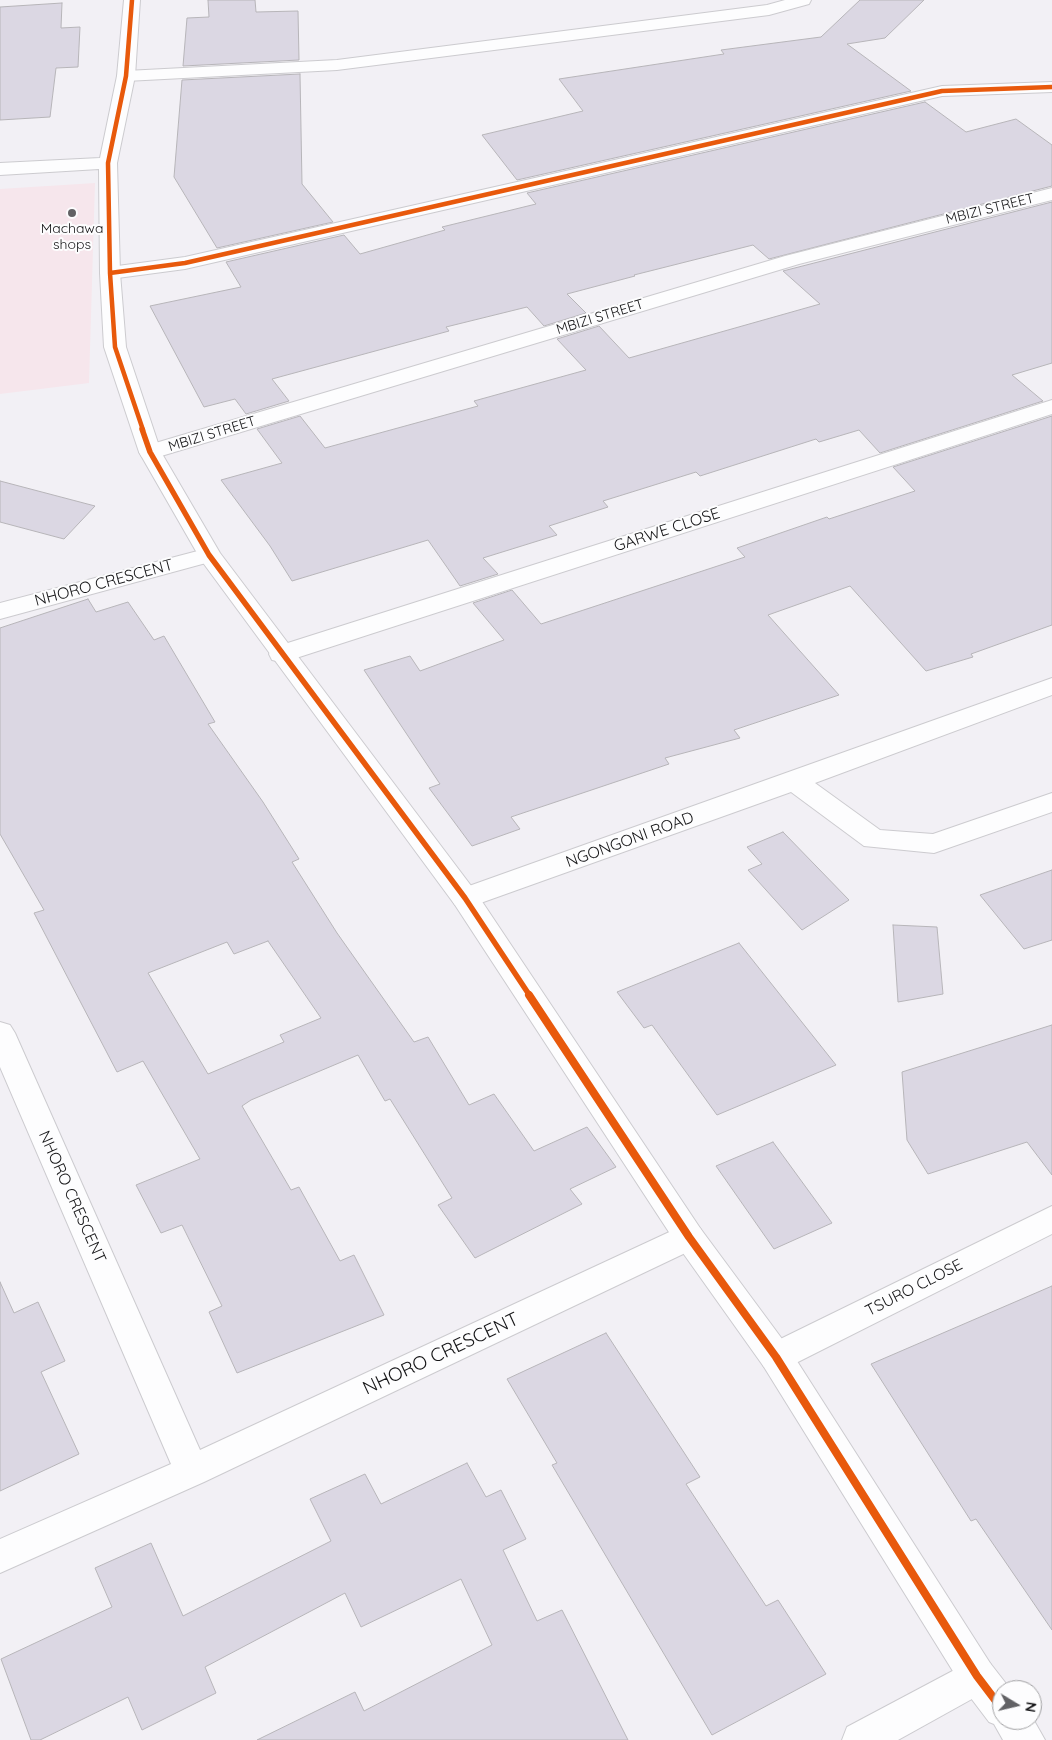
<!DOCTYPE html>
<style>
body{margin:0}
#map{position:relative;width:1052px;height:1740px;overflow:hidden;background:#f2f0f5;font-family:Quicksand,sans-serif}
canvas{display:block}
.north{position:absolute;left:992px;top:1680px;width:50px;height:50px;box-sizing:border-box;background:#fdfdfe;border:1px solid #a0a0a2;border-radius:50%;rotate:99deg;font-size:14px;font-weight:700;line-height:20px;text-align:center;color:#151517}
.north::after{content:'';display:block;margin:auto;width:18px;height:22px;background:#626265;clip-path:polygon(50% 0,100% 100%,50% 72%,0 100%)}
</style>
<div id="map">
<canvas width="1052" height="1740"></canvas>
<div class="north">N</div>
</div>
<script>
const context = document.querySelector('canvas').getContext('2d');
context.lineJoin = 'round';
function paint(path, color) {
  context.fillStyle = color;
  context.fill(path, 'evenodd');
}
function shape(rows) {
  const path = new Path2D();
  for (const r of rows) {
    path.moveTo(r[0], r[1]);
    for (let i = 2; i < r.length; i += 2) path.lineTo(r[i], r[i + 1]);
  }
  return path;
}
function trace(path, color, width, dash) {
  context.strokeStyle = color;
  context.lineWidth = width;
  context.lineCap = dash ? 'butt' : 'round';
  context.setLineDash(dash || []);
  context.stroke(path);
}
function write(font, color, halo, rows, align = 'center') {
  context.font = font + ' Quicksand,sans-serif';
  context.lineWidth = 4;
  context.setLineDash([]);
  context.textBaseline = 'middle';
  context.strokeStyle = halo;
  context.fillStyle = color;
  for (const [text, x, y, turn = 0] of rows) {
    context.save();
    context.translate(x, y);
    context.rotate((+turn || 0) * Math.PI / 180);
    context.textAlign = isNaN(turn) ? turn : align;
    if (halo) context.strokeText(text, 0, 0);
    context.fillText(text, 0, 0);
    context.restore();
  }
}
paint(shape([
 [95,183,89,383,0,394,0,189]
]), '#f6e6ec');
const building = shape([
 [208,0,255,0,256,12,298,11,299,60,183,66,187,18,209,17,208,0],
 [860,0,924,0,885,38,847,44,911,91,517,180,482,135,583,111,559,79,724,54,721,50,821,37,860,0],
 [62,3,61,28,80,27,78,67,56,68,50,117,0,120,0,7,62,3],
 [300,74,302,184,333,222,217,248,174,177,182,80,300,74],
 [925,102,966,132,1016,119,1052,145,1052,186,769,259,753,245,634,275,635,276,567,294,586,313,544,326,527,307,446,327,449,331,272,379,289,401,246,414,235,399,204,407,150,306,241,287,226,262,344,235,360,254,445,230,442,227,536,204,527,193,925,102],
 [1052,202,1052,363,1012,375,1043,401,880,453,859,430,819,442,816,439,700,476,696,472,603,501,608,507,549,526,557,535,483,558,498,574,460,586,428,540,292,581,270,546,221,480,282,463,257,429,300,416,325,448,478,406,474,401,586,370,557,339,599,326,629,358,820,304,783,271,1052,202],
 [1052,416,1052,625,971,654,973,657,926,671,850,586,768,615,839,695,734,730,740,738,665,758,669,764,511,817,520,829,472,846,429,788,440,784,364,670,410,656,420,671,504,640,473,603,512,590,541,624,745,557,737,548,827,517,829,519,915,491,893,467,1052,416],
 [0,481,95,506,64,539,0,522,0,481],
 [88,599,96,612,128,602,154,640,164,636,215,722,208,724,263,802,299,859,292,862,337,933,414,1042,428,1037,469,1105,494,1094,534,1151,587,1127,616,1167,570,1189,582,1204,475,1258,438,1205,452,1198,390,1099,385,1101,358,1055,251,1100,242,1106,291,1190,299,1187,340,1261,354,1255,384,1315,237,1373,209,1312,222,1306,182,1225,161,1233,136,1185,200,1159,143,1061,117,1072,34,913,44,910,0,834,0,628,88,599],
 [268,941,321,1018,280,1035,284,1042,208,1074,148,973,227,942,234,954,268,941],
 [783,832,849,900,802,930,748,870,762,864,747,847,783,832],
 [1052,870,1052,940,1024,949,980,895,1052,870],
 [893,925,937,927,943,994,898,1002,893,925],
 [739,943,836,1065,717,1115,652,1025,644,1028,617,992,739,943],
 [1052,1025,1052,1175,1027,1142,928,1174,907,1140,902,1072,1052,1025],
 [773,1142,832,1223,774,1249,716,1166,773,1142],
 [0,1282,14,1313,38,1302,65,1361,41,1372,79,1454,0,1491,0,1282],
 [1052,1286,1052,1630,976,1519,971,1521,871,1364,1052,1286],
 [606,1333,700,1477,686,1484,766,1606,778,1600,826,1674,712,1735,552,1465,557,1463,507,1379,606,1333],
 [467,1463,486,1497,501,1490,526,1539,503,1550,537,1621,562,1610,628,1740,257,1740,355,1692,364,1711,492,1645,461,1579,361,1627,345,1593,205,1667,216,1693,142,1730,128,1697,40,1740,31,1740,1,1659,112,1607,95,1568,151,1543,183,1616,331,1541,310,1499,365,1474,381,1504,467,1463]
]);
paint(building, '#dbd7e3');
trace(building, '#b7b5b9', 1);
const minor = shape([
 [785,0,811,0,809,4,769,15,337,70,126,81,120,80,117,76,120,72,126,71,337,60,767,5,785,0],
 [1052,82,1052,92,942,96,185,269,110,279,103,277,100,273,103,269,110,267,185,257,942,86,1052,82],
 [1052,188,1052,200,799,264,158,457,150,459,142,457,139,452,142,447,785,256,1052,188],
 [1052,400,1052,414,290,660,281,662,272,660,269,654,272,648,1052,400],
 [209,548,217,550,221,555,217,560,0,619,0,603,209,548],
 [1052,678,1052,695,815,783,880,830,933,834,1052,793,1052,812,934,853,864,846,791,792,475,905,465,908,455,905,451,898,455,891,1052,678],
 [0,1022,10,1025,15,1033,200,1450,678,1228,689,1224,700,1228,705,1237,700,1246,204,1482,0,1573,0,1539,171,1464,0,1067,0,1022],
 [1052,1206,1052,1234,788,1367,776,1371,764,1367,759,1357,764,1347,1052,1206],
 [977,1658,990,1663,996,1676,990,1689,898,1740,842,1740,847,1727,977,1658]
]);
const tertiary = shape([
 [124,0,140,0,135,76,117,163,120,273,126,347,161,452,220,553,475,891,700,1228,788,1347,990,1663,1011,1690,1002,1690,1002,1720,1032,1720,1032,1717,1045,1740,1003,1740,994,1724,989,1722,964,1689,764,1367,678,1246,455,905,201,560,139,452,104,347,100,273,99,169,0,175,0,163,100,158,117,76,124,0]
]);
trace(minor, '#cccbcf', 2);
trace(tertiary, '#cccbcf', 2);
paint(minor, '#fdfdfe');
paint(tertiary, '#fdfdfe');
trace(shape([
 [132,0,126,76,108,163,110,273,115,347,143,430],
 [110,273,185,263,942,91,1052,87]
]), '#e8590c', 4.5);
trace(shape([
 [142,429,150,452,209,555,465,898,530,996]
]), '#e8590c', 5.5);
trace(shape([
 [529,995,689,1237,776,1357,977,1676,1002,1709]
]), '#e8590c', 8);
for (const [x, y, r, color] of [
 [72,213,5,"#626265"]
]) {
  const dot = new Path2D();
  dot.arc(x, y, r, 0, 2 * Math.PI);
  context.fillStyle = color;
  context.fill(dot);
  trace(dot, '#fdfdfe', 2);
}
write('14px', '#151517', '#fdfdfe', [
 ["MBIZI STREET",990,209,-14],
 ["MBIZI STREET",600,317,-17],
 ["MBIZI STREET",212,434,-17]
]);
write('14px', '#151517', '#fdfdfe', [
 ["Machawa",72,229],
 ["shops",72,245]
]);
write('16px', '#151517', '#fdfdfe', [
 ["GARWE CLOSE",667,530,-18],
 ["NHORO CRESCENT",104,583,-15],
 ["NGONGONI ROAD",630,840,-20],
 ["NHORO CRESCENT",72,1197,66],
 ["TSURO CLOSE",914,1288,-27]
]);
write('19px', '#151517', '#fdfdfe', [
 ["NHORO CRESCENT",441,1354,-25]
]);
</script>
